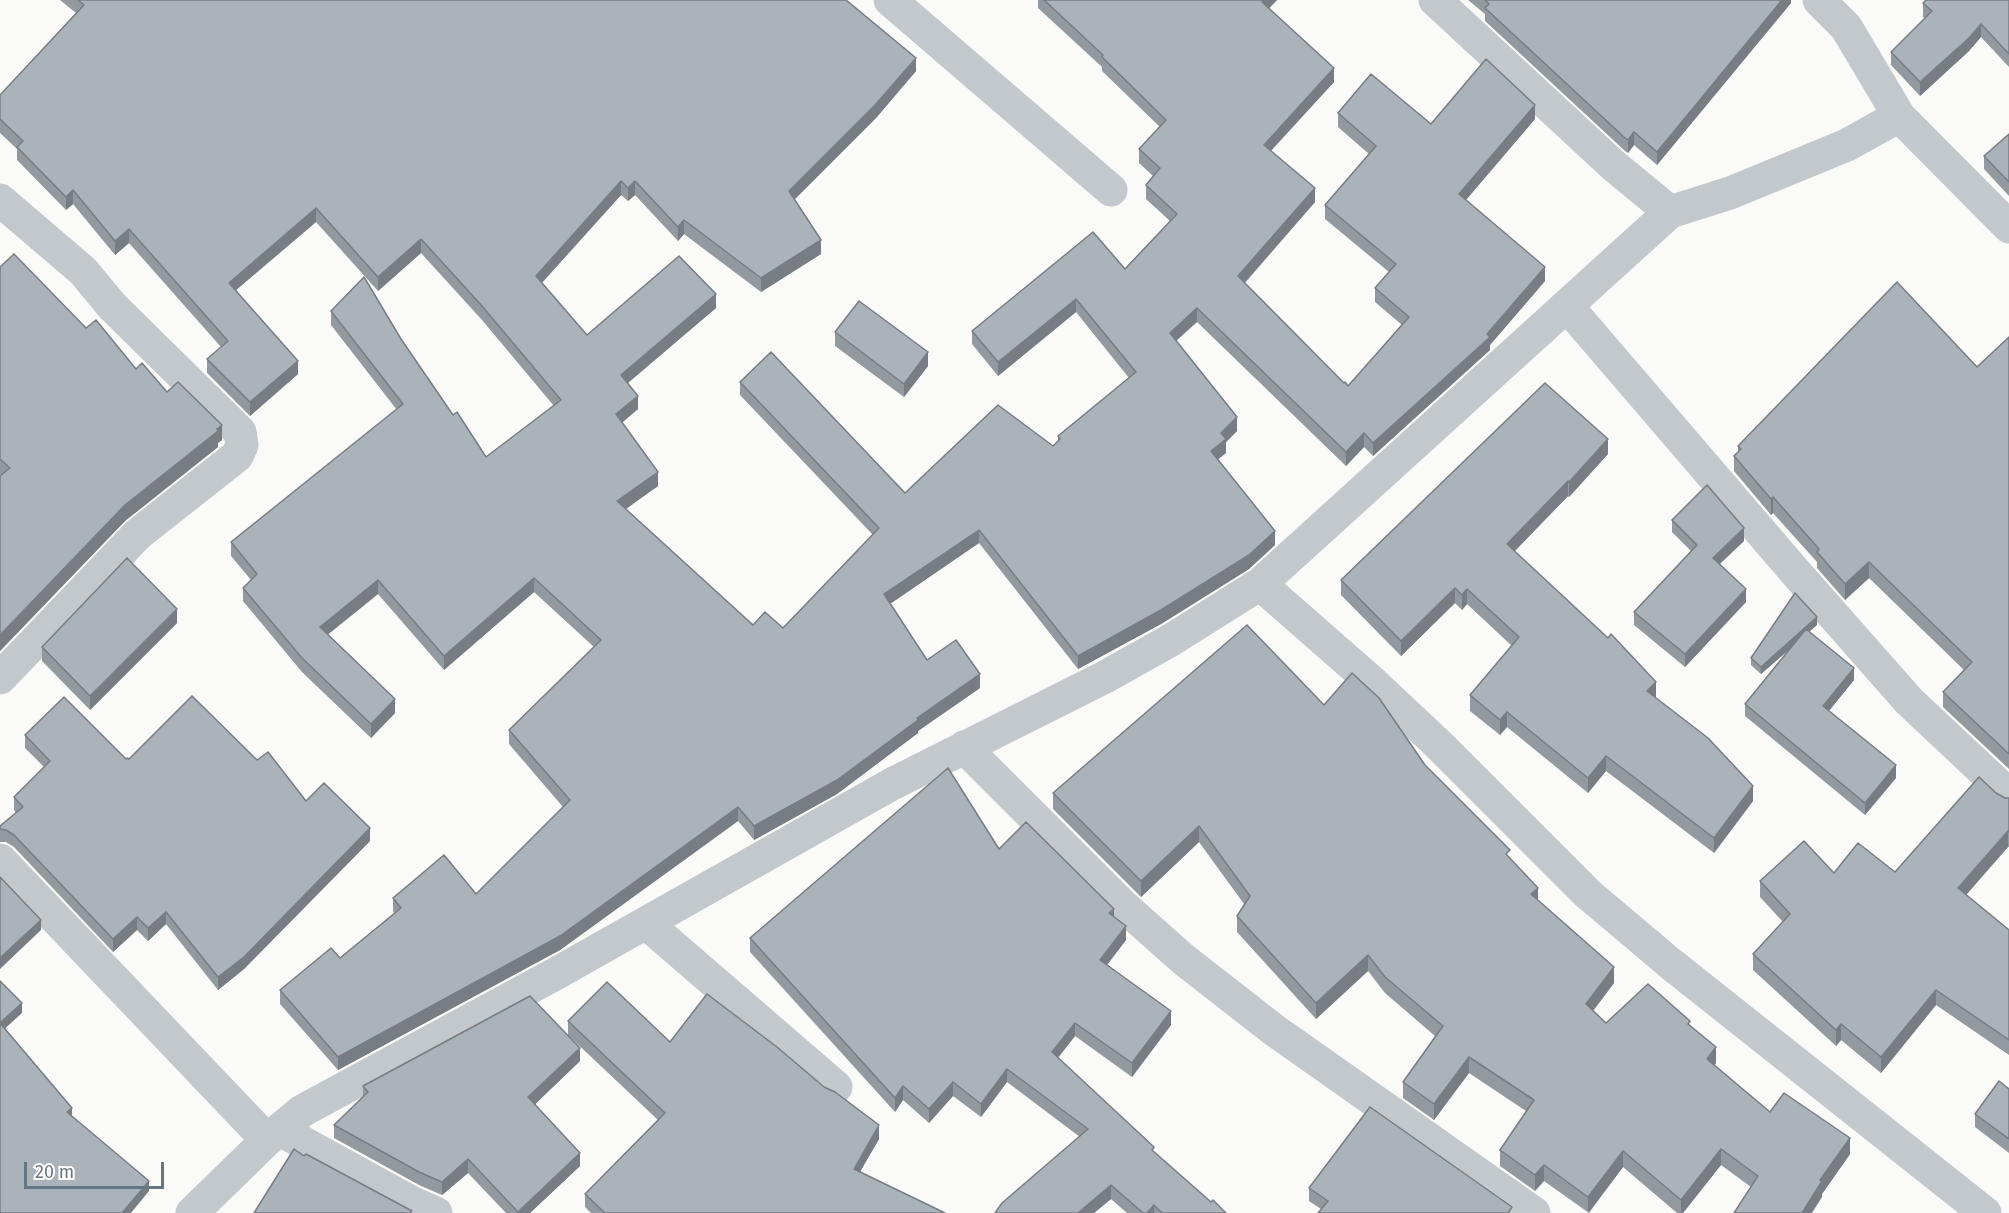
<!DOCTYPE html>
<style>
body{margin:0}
#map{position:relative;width:2009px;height:1213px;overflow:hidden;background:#fafaf8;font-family:"Fira Sans",sans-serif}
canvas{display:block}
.scale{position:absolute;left:24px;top:1162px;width:140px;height:27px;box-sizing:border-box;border:3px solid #657683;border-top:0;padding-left:8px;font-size:18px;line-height:21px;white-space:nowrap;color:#657683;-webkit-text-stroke:4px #fff;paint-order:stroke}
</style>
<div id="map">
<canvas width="2009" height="1213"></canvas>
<div class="scale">20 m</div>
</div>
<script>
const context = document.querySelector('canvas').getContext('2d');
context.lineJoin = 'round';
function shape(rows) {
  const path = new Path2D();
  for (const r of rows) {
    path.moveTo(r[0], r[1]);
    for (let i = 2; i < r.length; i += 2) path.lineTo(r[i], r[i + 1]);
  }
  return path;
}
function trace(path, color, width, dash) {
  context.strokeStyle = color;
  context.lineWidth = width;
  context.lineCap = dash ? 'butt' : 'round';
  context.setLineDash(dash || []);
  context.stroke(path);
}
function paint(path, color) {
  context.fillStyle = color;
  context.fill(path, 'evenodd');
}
trace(shape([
 [890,0,1111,190],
 [1435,0,1613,165,1670,212],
 [1819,0,1846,27,1899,116,2009,227],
 [0,200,83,271,112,306,240,432,242,445,237,456,138,534,0,678],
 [1567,306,1797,574,1909,701,2009,795],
 [1260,584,1373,683,1438,744,1588,894,1671,964,1985,1213],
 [964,747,1120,903,1183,959,1274,1030,1534,1213],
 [0,860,267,1140],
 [646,923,836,1087],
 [280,1130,411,1202,436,1213],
 [192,1213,267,1140,302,1111,557,973,892,784,1105,677,1171,640,1260,584,1670,212,1730,193,1847,145,1899,116]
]), '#c3c8cc', 33);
paint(shape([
 [60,0,846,0,916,71,876,118,794,200,821,254,761,292,684,234,678,241,635,195,628,201,621,195,542,283,587,335,716,308,627,383,638,409,622,422,658,486,626,509,753,625,783,628,873,535,740,395,740,382,905,493,1053,446,1058,441,1058,436,1129,378,1076,312,998,376,972,344,972,331,1125,269,1170,221,1146,199,1146,185,1153,176,1139,163,1139,149,1160,127,1102,71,1102,67,1038,8,1038,0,1277,0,1269,8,1334,82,1271,151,1315,202,1245,283,1344,383,1348,386,1402,325,1375,302,1375,288,1389,272,1325,219,1325,205,1369,154,1338,127,1338,113,1431,124,1535,119,1466,200,1545,281,1490,345,1490,350,1373,456,1364,447,1346,466,1197,322,1176,341,1237,431,1226,442,1226,453,1218,459,1275,545,1249,569,1161,624,1078,669,979,543,890,604,927,660,980,688,918,731,918,733,837,794,754,840,738,821,560,950,338,1070,280,1004,280,990,340,958,394,913,393,911,393,898,476,894,563,807,509,744,509,730,594,647,534,592,444,670,378,594,328,634,395,713,371,738,302,672,243,601,243,588,251,580,231,556,231,542,397,410,331,325,331,311,401,339,453,415,486,457,554,406,482,320,421,253,378,291,316,222,236,290,298,374,250,416,207,373,207,359,221,347,129,243,115,255,73,204,66,210,17,160,17,149,0,133,0,95,76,13],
 [1468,0,1791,0,1791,3,1657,165,1634,145,1628,153,1625,151,1485,21,1485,14],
 [2009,0,2009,67,1981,37,1969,51,1920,96,1891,65,1891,52,1925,18,1923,17,1923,3],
 [2009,134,2009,196,1984,169,1984,156],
 [0,267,86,328,136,369,167,392,222,440,218,443,218,447,125,521,0,651,0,476,1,475,0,474],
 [835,332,928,366,904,397,835,346],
 [2009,337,2009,769,1943,707,1943,692,1964,670,1869,578,1845,600,1817,568,1817,562,1773,513,1771,515,1734,471,1734,456,1738,452,1738,446,1977,367],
 [1608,454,1569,497,1568,496,1515,551,1656,697,1655,698,1753,801,1714,853,1606,771,1588,793,1507,727,1500,735,1470,711,1470,695,1512,646,1467,604,1462,610,1455,603,1401,656,1341,595,1341,580],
 [1672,520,1744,541,1720,564,1746,602,1685,667,1634,625,1634,612,1691,551,1672,532],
 [177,623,90,710,42,661,42,647],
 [1817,625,1809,631,1854,680,1829,711,1896,778,1865,815,1745,716,1745,704,1791,648,1761,674,1751,665,1751,658],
 [1324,705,1425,765,1510,858,1538,900,1614,983,1593,1011,1606,1023,1690,1025,1716,1063,1715,1065,1770,1112,1850,1154,1822,1194,1822,1197,1751,1187,1721,1165,1683,1213,1677,1213,1623,1167,1589,1213,1544,1181,1535,1191,1500,1166,1500,1150,1526,1111,1469,1073,1434,1120,1403,1098,1403,1082,1435,1036,1385,993,1368,971,1316,1019,1237,932,1237,916,1244,904,1199,842,1141,897,1053,809,1053,793],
 [25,735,126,759,257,760,306,801,370,841,244,969,218,990,166,924,148,941,137,930,113,952,14,847,6,842,0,842,0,826,16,813,14,810,14,797,44,767,25,748],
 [1996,793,2005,798,2009,798,2009,847,2008,847,1966,895,2009,930,2009,1055,1936,1005,1881,1073,1841,1040,1836,1046,1753,970,1753,954,1783,922,1760,897,1760,881,1834,873,1895,872],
 [999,849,1114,917,1126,940,1107,965,1171,1025,1132,1077,1075,1036,1058,1058,1154,1152,1211,1202,1226,1213,1127,1213,1111,1199,1094,1213,995,1213,1080,1137,1007,1082,981,1117,953,1096,929,1123,903,1100,895,1112,750,952,750,938],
 [568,1021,670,1042,879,1139,860,1172,945,1213,591,1213,585,1207,585,1194,658,1120,568,1035],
 [580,1061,535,1104,580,1166,530,1213,506,1213,468,1173,442,1195,419,1185,334,1138,334,1125,363,1098,363,1086],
 [2009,1089,2009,1153,1975,1127,1975,1114],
 [1309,1188,1512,1213,1321,1209,1309,1201]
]), '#929a9f');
paint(shape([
 [1264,0,1277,0,1262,16,1262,2],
 [1782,0,1791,0,1791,3,1657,165,1657,152],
 [1981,24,1981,37,1969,51,1920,96,1920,82],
 [916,58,916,71,876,118,789,205,789,191],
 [1334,68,1334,82,1264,158,1264,145],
 [1535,105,1535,119,1459,208,1459,194],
 [1634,132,1634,145,1628,153,1628,140],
 [621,181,621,195,536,289,536,276],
 [635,181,635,195,628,201,628,188],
 [1315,188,1315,202,1238,290,1238,276],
 [73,190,73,204,66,210,66,197],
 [316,208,316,222,229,296,229,283],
 [684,220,684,234,678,241,678,227],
 [129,229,129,243,115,255,115,241],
 [421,239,421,253,378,291,378,277],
 [821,240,821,254,761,292,761,278],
 [1545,267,1545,281,1490,345,1490,350,1373,456,1373,443,1487,334],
 [716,294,716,308,621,389,621,375],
 [1076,299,1076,312,998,376,998,362],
 [1197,308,1197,322,1170,346,1170,333],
 [928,352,928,366,904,397,904,384],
 [298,361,298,374,250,416,250,402],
 [638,396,638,409,616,428,616,414],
 [1237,417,1237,431,1226,442,1226,453,1211,465,1211,451,1221,433],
 [222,425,222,440,218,443,218,447,125,521,0,651,0,635,125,505],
 [1364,433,1364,447,1346,466,1346,452],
 [1608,439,1608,454,1569,497,1569,482],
 [658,472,658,486,617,515,617,501],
 [1568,481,1568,496,1507,559,1507,544],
 [1773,497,1773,513,1771,515,1771,499],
 [1744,528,1744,541,1713,570,1713,558],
 [979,530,979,543,884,608,884,594],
 [1275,531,1275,545,1249,569,1161,624,1078,669,1078,656],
 [1869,562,1869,578,1845,600,1845,584],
 [534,578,534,592,444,670,444,656],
 [378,580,378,594,320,641,320,627],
 [1455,588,1455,603,1401,656,1401,641],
 [1467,589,1467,604,1462,610,1462,595],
 [1746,589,1746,602,1685,667,1685,654],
 [177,609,177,623,90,710,90,696],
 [1817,617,1817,625,1761,674,1761,667],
 [1854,668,1854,680,1823,718,1823,706],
 [980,674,980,688,918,731,918,733,837,794,754,840,754,826,917,718],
 [1656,682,1656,697,1647,707,1647,691],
 [395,699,395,713,371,738,371,724],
 [1507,712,1507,727,1500,735,1500,720],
 [1606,756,1606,771,1588,793,1588,778],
 [1896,765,1896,778,1865,815,1865,803],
 [1753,786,1753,801,1714,853,1714,838],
 [738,807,738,821,560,950,338,1070,338,1057],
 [1199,826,1199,842,1141,897,1141,881],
 [370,828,370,841,244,969,218,990,218,977],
 [2008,831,2008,847,1958,904,1958,888],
 [1538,888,1538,904,1531,894],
 [1114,909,1114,923,1109,913],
 [166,912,166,924,148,941,148,928],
 [137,917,137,930,113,952,113,939],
 [41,920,41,930,0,969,0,958],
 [1126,926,1126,940,1100,974,1100,960],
 [1368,955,1368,971,1316,1019,1316,1003],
 [1614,967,1614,983,1586,1020,1586,1004],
 [1936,990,1936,1005,1881,1073,1881,1057],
 [22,1003,22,1013,0,1033,0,1023],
 [1171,1011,1171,1025,1132,1077,1132,1063],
 [1075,1023,1075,1036,1052,1065,1052,1052],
 [1841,1024,1841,1040,1836,1046,1836,1030],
 [1716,1047,1716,1063,1707,1075,1707,1059],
 [580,1048,580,1061,528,1111,528,1097],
 [1469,1057,1469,1073,1434,1120,1434,1104],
 [1007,1069,1007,1082,981,1117,981,1104],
 [953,1082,953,1096,929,1123,929,1109],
 [903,1086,903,1100,895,1112,895,1098],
 [72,1108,72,1118,67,1112],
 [879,1125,879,1139,854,1182,854,1169],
 [1850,1138,1850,1154,1822,1194,1822,1197,1812,1213,1802,1213,1820,1180],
 [1721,1149,1721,1165,1683,1213,1681,1213,1681,1200],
 [1623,1151,1623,1167,1588,1213,1588,1197],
 [580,1153,580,1166,530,1213,518,1213,518,1212],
 [468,1159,468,1173,442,1195,442,1182],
 [1544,1165,1544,1181,1535,1191,1535,1175],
 [149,1181,149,1191,131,1213,122,1213],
 [1111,1185,1111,1199,1094,1213,1078,1213],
 [1154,1205,1154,1213,1147,1213]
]), '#777d82');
const building = shape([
 [78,0,846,0,916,58,876,104,789,191,821,240,761,278,684,220,678,227,635,181,628,188,621,181,536,276,587,335,679,256,716,294,621,375,638,396,616,414,658,472,617,501,753,625,765,612,783,628,879,528,740,382,771,352,905,493,998,405,1053,446,1060,439,1058,436,1136,372,1076,299,998,362,972,331,1093,232,1125,269,1177,214,1146,185,1160,168,1139,149,1166,120,1102,57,1103,55,1044,0,1264,0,1262,2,1334,68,1264,145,1315,188,1238,276,1344,383,1345,382,1348,386,1409,317,1375,288,1396,264,1325,205,1376,146,1338,113,1371,74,1431,124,1486,59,1535,105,1459,194,1545,267,1487,334,1490,337,1373,443,1364,433,1346,452,1197,308,1170,333,1237,417,1221,433,1226,439,1211,451,1275,531,1249,555,1161,610,1078,656,979,530,884,594,927,660,956,640,980,674,917,718,918,720,837,780,754,826,738,807,560,936,338,1057,280,990,331,948,340,958,401,908,393,898,444,855,476,894,570,800,509,730,601,640,534,578,444,656,378,580,320,627,395,699,371,724,302,658,243,588,257,574,231,542,403,404,331,311,364,277,401,339,453,415,457,412,486,457,561,400,482,306,421,239,378,277,316,208,229,283,298,361,250,402,207,359,228,341,129,229,115,241,73,190,66,197,17,147,23,141,0,119,0,95,84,5,78,0],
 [1485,0,1782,0,1657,152,1634,132,1628,140,1625,138,1485,8,1489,4,1485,0],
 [1926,0,2009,0,2009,54,1981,24,1969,38,1920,82,1891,52,1932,11,1923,3,1926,0],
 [2009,134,2009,182,1984,156,2009,134],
 [14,254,86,328,96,320,136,369,142,363,167,392,178,382,222,425,217,429,218,431,125,505,0,635,0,476,10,468,0,459,0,267,14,254],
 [1897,282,1977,367,2009,337,2009,754,1943,692,1972,662,1869,562,1845,584,1817,552,1819,549,1773,497,1771,499,1734,456,1741,449,1738,446,1897,282],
 [859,301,928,352,904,384,835,332,859,301],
 [1545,383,1608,439,1569,482,1568,481,1507,544,1608,638,1611,634,1656,682,1647,691,1708,738,1753,786,1714,838,1606,756,1588,778,1507,712,1500,720,1470,695,1519,637,1467,589,1462,595,1455,588,1401,641,1341,580,1545,383],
 [1707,485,1744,528,1713,558,1746,589,1685,654,1634,612,1697,545,1672,520,1707,485],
 [127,558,177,609,90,696,42,647,127,558],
 [1795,593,1817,617,1761,667,1751,658,1795,593],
 [1247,625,1324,705,1352,673,1379,698,1425,765,1510,850,1506,854,1538,888,1531,894,1614,967,1586,1004,1606,1023,1648,984,1690,1021,1688,1024,1716,1047,1707,1059,1770,1112,1784,1093,1850,1138,1820,1180,1822,1181,1802,1213,1734,1213,1758,1176,1721,1149,1681,1200,1623,1151,1588,1197,1544,1165,1535,1175,1500,1150,1534,1100,1469,1057,1434,1104,1403,1082,1443,1026,1385,977,1368,955,1316,1003,1237,916,1250,896,1199,826,1141,881,1053,793,1247,625],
 [1806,629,1854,668,1823,706,1896,765,1865,803,1745,704,1806,629],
 [192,696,257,760,268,752,306,801,324,783,370,828,244,957,218,977,166,912,148,928,137,917,113,939,14,835,6,830,0,829,0,826,23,807,14,797,50,761,25,735,64,697,126,759,127,758,129,759,192,696],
 [948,768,999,849,1026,822,1114,909,1109,913,1126,926,1100,960,1171,1011,1132,1063,1075,1023,1052,1052,1154,1147,1152,1150,1211,1202,1213,1200,1226,1213,1162,1213,1154,1205,1147,1213,1143,1213,1111,1185,1078,1213,995,1213,1002,1203,1088,1129,1007,1069,981,1104,953,1082,929,1109,903,1086,895,1098,750,938,948,768],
 [1979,777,1996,793,2005,798,2009,798,2009,832,2008,831,1958,888,2009,930,2009,1040,1936,990,1881,1057,1841,1024,1836,1030,1753,954,1790,914,1760,881,1804,841,1834,873,1858,843,1895,872,1979,777],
 [0,877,41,920,0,958,0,877],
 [0,981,22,1003,0,1023,72,1108,67,1112,149,1181,122,1213,0,1213,0,981],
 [607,982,670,1042,707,994,777,1047,824,1087,835,1092,879,1125,854,1169,945,1213,605,1213,585,1194,665,1113,568,1021,607,982],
 [530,996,580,1048,528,1097,580,1153,518,1212,468,1159,442,1182,419,1172,334,1125,368,1092,363,1086,530,996],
 [1999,1081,2009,1089,2009,1139,1975,1114,1999,1081],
 [1370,1107,1512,1207,1508,1213,1318,1213,1328,1201,1309,1188,1370,1107],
 [294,1149,304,1156,306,1154,412,1211,410,1213,254,1213,294,1149]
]);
paint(building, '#aab3b9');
trace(building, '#777d82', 1.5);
</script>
